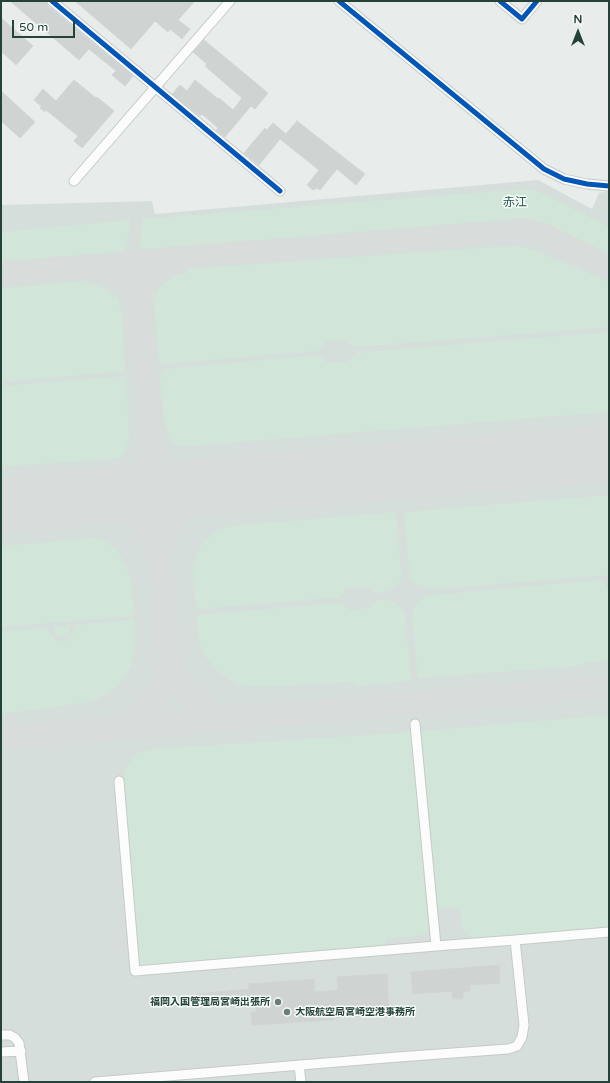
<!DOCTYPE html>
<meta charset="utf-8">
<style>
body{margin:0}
#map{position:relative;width:610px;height:1083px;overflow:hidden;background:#e8edeb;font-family:"Varela Round",sans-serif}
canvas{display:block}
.frame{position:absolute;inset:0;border:2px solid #24423a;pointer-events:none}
.north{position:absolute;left:558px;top:12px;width:40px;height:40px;-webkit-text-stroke:3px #f7fbf9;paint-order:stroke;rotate:0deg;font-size:11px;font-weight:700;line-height:16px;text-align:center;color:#24423a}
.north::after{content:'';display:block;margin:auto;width:14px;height:18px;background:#24423a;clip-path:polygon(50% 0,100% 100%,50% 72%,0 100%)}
.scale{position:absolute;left:12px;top:20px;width:63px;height:18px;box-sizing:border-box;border:2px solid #24423a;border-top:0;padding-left:5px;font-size:12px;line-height:14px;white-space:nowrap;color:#24423a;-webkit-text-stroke:3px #f7fbf9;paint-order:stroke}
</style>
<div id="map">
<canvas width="610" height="1083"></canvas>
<div class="frame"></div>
<div class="north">N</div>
<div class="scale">50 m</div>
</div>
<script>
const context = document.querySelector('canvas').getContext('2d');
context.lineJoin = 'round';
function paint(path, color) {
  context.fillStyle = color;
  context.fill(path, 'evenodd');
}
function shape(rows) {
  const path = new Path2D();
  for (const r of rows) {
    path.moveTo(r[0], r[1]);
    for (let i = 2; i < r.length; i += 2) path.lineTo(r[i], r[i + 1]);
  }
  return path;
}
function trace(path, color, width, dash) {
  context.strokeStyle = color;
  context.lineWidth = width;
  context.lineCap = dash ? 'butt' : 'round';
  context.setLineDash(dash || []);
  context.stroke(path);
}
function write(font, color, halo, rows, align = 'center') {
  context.font = font + ' "Varela Round","Noto Sans JP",sans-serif';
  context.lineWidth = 3;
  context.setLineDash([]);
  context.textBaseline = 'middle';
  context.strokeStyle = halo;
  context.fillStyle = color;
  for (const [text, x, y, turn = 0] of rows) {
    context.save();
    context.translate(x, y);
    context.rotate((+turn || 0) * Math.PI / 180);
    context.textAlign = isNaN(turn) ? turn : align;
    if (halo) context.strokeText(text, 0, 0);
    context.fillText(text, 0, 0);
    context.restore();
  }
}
paint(shape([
 [538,180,592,209,599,193,609,191,609,1082,1,1082,1,205,152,201,155,214]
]), '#d6dedb');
paint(shape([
 [526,189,535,190,609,227,609,258,545,227,533,224,512,221,144,249,141,246,140,242,143,219],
 [130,220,129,225,126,248,123,252,1,263,1,232],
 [520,246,533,250,609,282,609,327,355,347,346,340,326,341,318,351,163,364,159,360,154,301,156,294,159,288,165,282,179,274,186,273,186,269,495,247],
 [86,281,87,284,99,286,110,292,115,296,118,301,122,315,125,371,1,382,1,288],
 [609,332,609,412,178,447,172,441,164,421,160,374,165,369,319,355,328,363,347,362,356,353],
 [126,376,129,435,126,447,120,458,1,467,1,386],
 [609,495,609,575,434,589,426,588,418,586,413,581,410,577,404,512],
 [396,512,401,576,400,582,390,590,376,594,369,587,347,588,340,597,196,609,193,571,194,563,197,553,202,544,207,538,218,531,231,526],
 [97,538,108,543,117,550,127,568,131,581,134,616,1,627,1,546],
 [600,580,605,583,609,592,609,660,584,663,581,666,418,678,412,615,414,607,418,602,425,597,435,595],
 [377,600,389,600,396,603,402,609,405,615,411,681,357,686,351,682,261,687,248,686,236,683,220,673,207,659,202,650,199,639,197,615,341,603,350,610,370,608],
 [134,620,135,645,131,666,126,675,119,683,110,692,101,697,90,702,1,714,1,631,46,628,54,639,57,641,63,641,68,640,71,637,73,633,74,625],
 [69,626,69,633,67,635,61,637,56,635,52,627],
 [609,715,609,928,481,939,472,938,466,933,462,927,461,908,438,907,421,731],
 [413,732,430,928,428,932,418,936,386,939,385,947,139,968,124,779,125,770,128,764,139,752,154,749]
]), '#d1e6d8');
trace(shape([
 [95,265,115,272,123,278,130,287,135,295,139,306,152,453,150,464,148,471,140,483,133,488,126,492,114,495],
 [1,273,518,230,531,231,542,234,609,266],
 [139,306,142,288,147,279,154,271,163,264,174,258],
 [152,453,156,468,160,474,167,480,175,485,184,487,202,487],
 [79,497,105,501,117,505,127,511,144,525,151,534,160,558,168,656,167,669,164,681,158,691,139,717,126,725,119,727],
 [160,558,162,545,166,534,171,524,178,513,187,504,197,496,209,491,230,485],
 [168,656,175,675,183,689,192,697,208,709,218,714,231,717],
 [1,738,609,687]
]), '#d8dddc', 23);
trace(shape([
 [1,504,609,453]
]), '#d8dddc', 57);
const building = shape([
 [10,1,46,1,48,6,133,76,125,86,112,75,116,71,89,49,79,60,10,1],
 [75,1,195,1,178,20,190,29,182,39,170,29,168,32,155,21,131,49,75,1],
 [1,18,33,46,16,65,1,51,1,18],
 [204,40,268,93,255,109,251,106,225,137,216,130,218,128,202,114,200,116,172,94,180,85,187,91,195,80,218,99,219,98,233,110,242,98,205,66,207,64,193,52,204,40],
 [74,80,96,98,97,97,114,111,82,148,74,141,78,136,46,110,45,112,40,108,41,106,34,100,43,89,56,101,74,80],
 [1,91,35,122,20,138,1,121,1,91],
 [297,121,365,174,356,185,337,169,320,190,317,188,313,190,307,185,319,170,280,139,259,165,244,153,265,128,267,130,273,123,286,134,297,121],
 [499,965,500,983,470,985,470,991,463,992,463,999,452,999,452,991,413,994,411,972,499,965],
 [387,974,389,1014,334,1018,334,1020,252,1025,251,1012,256,1012,255,997,216,1000,216,1004,198,1004,197,994,249,989,249,984,314,979,315,992,338,990,337,977,387,974]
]);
paint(building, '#cfd4d2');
trace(building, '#d1d6d4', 1);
const minor = shape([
 [52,1,280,191],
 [339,1,544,169,564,179,587,184,609,186],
 [500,1,522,19,537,1],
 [74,181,230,1],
 [415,724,436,946],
 [119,781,135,971,436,946,515,940,609,932],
 [1,1035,10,1035,15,1038,19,1043,24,1082],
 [1,1052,21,1051],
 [299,1065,301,1082],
 [95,1082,398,1057,508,1049,517,1046,522,1037,524,1025,515,940]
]);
trace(minor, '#c5cac8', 11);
trace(minor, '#fcfcfc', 9);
trace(shape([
 [52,1,280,191],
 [339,1,544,169,564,179,587,184,609,186],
 [500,1,522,19,537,1]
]), '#0057b8', 5);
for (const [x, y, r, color] of [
 [278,1002,4,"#697e78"],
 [287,1012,4,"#697e78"]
]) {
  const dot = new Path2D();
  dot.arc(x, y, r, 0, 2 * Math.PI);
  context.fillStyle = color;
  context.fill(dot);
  trace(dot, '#f7fbf9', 1.5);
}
write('bold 10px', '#24423a', '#f7fbf9', [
 ["福岡入国管理局宮崎出張所",270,1002],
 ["大阪航空局宮崎空港事務所",295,1012,"left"]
], 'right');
write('12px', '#1f5548', '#f7fbf9', [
 ["赤江",515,203]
]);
</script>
